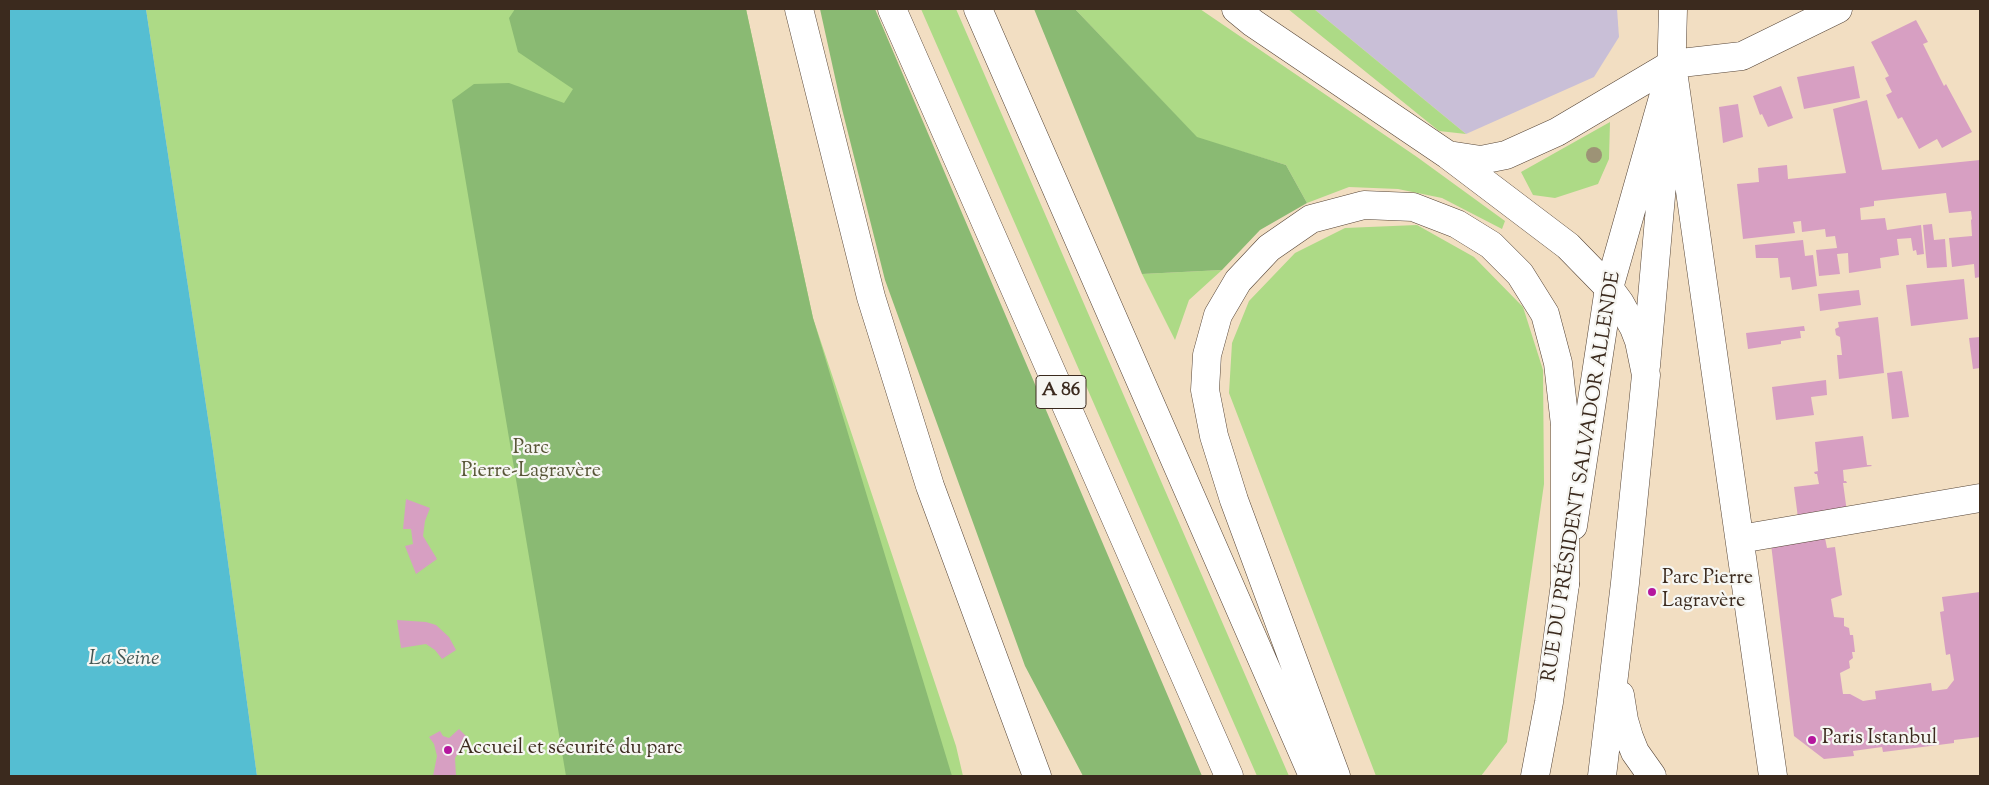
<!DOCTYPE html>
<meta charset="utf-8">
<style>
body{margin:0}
#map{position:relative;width:1989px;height:785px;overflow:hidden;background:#f2dec2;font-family:"Sorts Mill Goudy",serif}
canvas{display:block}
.frame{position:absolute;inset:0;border:10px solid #3b2a1e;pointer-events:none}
</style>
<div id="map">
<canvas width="1989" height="785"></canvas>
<div class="frame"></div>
</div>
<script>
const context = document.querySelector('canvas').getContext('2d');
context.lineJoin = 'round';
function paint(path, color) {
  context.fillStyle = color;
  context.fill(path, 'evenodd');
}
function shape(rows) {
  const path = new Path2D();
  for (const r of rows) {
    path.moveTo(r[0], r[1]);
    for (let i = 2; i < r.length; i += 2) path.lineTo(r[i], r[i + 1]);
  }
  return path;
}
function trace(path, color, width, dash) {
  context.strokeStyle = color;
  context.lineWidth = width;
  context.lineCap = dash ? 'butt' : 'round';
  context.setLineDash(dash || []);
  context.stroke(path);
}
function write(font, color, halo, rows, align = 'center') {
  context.font = font + ' "Sorts Mill Goudy",serif';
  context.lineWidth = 4.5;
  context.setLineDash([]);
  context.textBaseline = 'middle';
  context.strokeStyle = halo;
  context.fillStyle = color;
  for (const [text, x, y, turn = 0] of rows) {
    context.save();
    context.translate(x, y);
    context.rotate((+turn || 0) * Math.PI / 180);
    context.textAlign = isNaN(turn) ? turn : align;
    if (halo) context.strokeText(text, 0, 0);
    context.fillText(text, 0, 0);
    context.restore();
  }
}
paint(shape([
 [1314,9,1617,9,1619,37,1594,77,1466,134]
]), '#c9bfd7');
paint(shape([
 [146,9,746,9,813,318,956,746,963,776,257,776,213,451],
 [921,9,956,9,1289,776,1257,776],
 [1075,9,1200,9,1417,157,1505,221,1502,229,1442,198,1398,189,1349,187,1307,203,1286,165,1197,138],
 [1288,9,1314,9,1466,134,1439,131],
 [1610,122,1609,159,1598,184,1555,198,1533,195,1521,172],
 [1417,225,1474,257,1523,307,1543,370,1544,484,1507,742,1481,776,1376,776,1229,393,1232,343,1249,301,1295,253,1345,228],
 [1222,270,1189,300,1175,340,1142,274]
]), '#adda86');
paint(shape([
 [515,9,746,9,813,318,952,776,566,776,452,100,474,84,509,83,564,103,573,89,518,52,509,18],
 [820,9,875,9,1202,776,1083,776,1025,666,885,280,842,109],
 [1034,9,1075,9,1197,137,1286,165,1307,203,1260,230,1222,270,1142,274]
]), '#8aba73');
paint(shape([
 [9,9,146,9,213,451,257,776,9,776]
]), '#55bed2');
paint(shape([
 [1916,20,1928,42,1923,44,1944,86,1946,84,1972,132,1942,148,1937,139,1919,149,1902,117,1898,119,1886,95,1892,92,1885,78,1889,76,1871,42],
 [1854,66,1860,98,1804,109,1797,77],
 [1781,86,1793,118,1768,127,1762,114,1760,115,1753,96],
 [1867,100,1882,170,1980,160,1980,277,1975,278,1974,264,1952,267,1949,238,1972,236,1971,220,1972,219,1971,211,1949,213,1946,193,1874,201,1874,206,1860,208,1861,220,1885,218,1887,230,1921,225,1924,254,1917,255,1916,250,1913,251,1911,238,1897,239,1899,255,1880,258,1881,268,1849,273,1848,253,1837,254,1840,274,1819,276,1816,250,1837,248,1835,236,1826,237,1825,229,1802,232,1801,221,1793,222,1795,233,1743,239,1737,184,1759,182,1758,168,1787,165,1788,179,1846,173,1833,109],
 [1738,104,1743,137,1723,143,1719,107],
 [1932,224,1934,240,1945,239,1947,267,1927,268,1923,225],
 [1803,240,1805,256,1813,255,1817,286,1792,290,1790,277,1780,278,1778,258,1756,258,1755,245],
 [1964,279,1968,319,1911,326,1906,285],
 [1859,290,1861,305,1820,311,1818,294],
 [1878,317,1884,373,1839,379,1837,355,1842,355,1840,337,1836,335,1835,329,1839,327,1838,322],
 [1804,326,1805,331,1800,331,1801,338,1781,341,1781,344,1748,349,1746,333],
 [1980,337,1980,368,1973,369,1969,338],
 [1902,371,1909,417,1892,419,1887,373],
 [1826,380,1827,395,1811,397,1814,415,1776,420,1772,387],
 [1863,436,1867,465,1871,465,1872,466,1843,470,1844,481,1846,481,1847,483,1843,483,1847,512,1798,518,1794,487,1819,484,1817,474,1815,474,1814,472,1818,471,1815,442],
 [406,499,430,508,425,521,423,536,437,559,416,574,405,546,413,544,411,529,403,529],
 [1825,538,1827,548,1835,547,1842,595,1831,599,1834,617,1844,618,1844,626,1849,628,1850,635,1853,635,1855,652,1852,652,1853,658,1849,661,1850,668,1840,673,1843,694,1850,694,1863,701,1876,699,1875,691,1931,683,1932,691,1947,689,1954,680,1950,654,1946,655,1940,612,1944,611,1942,597,1980,592,1980,737,1954,740,1954,743,1883,752,1882,747,1853,751,1854,756,1824,759,1794,736,1771,544],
 [397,620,426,622,436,625,449,637,456,650,442,659,435,650,426,644,401,648],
 [459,729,470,740,462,748,455,758,456,776,433,776,437,756,434,744,429,737,440,731,443,736,449,738]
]), '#d79fc2');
const minor = shape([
 [1672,64,1773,776],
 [1672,64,1742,56,1838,9],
 [1671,82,1673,9],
 [1646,366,1667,128],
 [1573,526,1609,288,1670,73],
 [1740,539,1980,498]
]);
const major = shape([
 [1620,695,1624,720,1629,737,1635,752,1652,776],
 [1535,776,1549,702,1565,584],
 [1602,776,1625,583,1646,375,1639,341,1634,328,1620,303,1609,288]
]);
const highway = shape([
 [799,9,871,297,930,486,1037,776],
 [892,9,1229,776],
 [978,9,1313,776],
 [1236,9,1253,23,1448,155,1568,246,1609,288],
 [1448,155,1481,160,1506,155,1557,132,1672,64],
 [1336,776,1234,500,1214,436,1205,390,1207,355,1218,315,1238,281,1269,248,1311,219,1364,205,1413,207,1457,224,1491,245,1520,274,1545,314,1558,363,1565,425,1565,584]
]);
trace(minor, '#564537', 29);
trace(major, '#564537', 29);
trace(highway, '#564537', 29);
trace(minor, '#fff', 28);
trace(major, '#fff', 28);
trace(highway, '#fff', 28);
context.fillStyle = '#9d9376';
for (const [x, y] of [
 [1594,155]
]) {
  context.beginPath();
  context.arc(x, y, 8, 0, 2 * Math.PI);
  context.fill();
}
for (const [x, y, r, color] of [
 [1652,592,5,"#b5179e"],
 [1812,740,5,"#b5179e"],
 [448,750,5,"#b5179e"]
]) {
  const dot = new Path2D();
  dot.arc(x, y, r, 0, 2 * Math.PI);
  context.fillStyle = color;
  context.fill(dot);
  trace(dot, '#f6f6f2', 2);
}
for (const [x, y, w] of [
 [1061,392,50]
]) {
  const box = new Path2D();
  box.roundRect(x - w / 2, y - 16.5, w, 33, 4);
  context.fillStyle = '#f6f6f2';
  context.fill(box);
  trace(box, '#3b2a1e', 1);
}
write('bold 19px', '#3b2a1e', null, [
 ["A 86",1061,392]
]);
write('20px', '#585638', '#f6f6f2', [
 ["Parc",531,450],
 ["Pierre-Lagravère",531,473]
]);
write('20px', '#3b2a1e', '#f6f6f2', [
 ["RUE DU PRÉSIDENT SALVADOR ALLENDE",1583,477,-81]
]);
write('20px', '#3b2a1e', '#f6f6f2', [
 ["Parc Pierre",1662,580],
 ["Lagravère",1662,603],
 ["Paris Istanbul",1822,740],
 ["Accueil et sécurité du parc",458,750]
], 'left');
write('italic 21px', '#435654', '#f6f6f2', [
 ["La Seine",124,660]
]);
</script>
